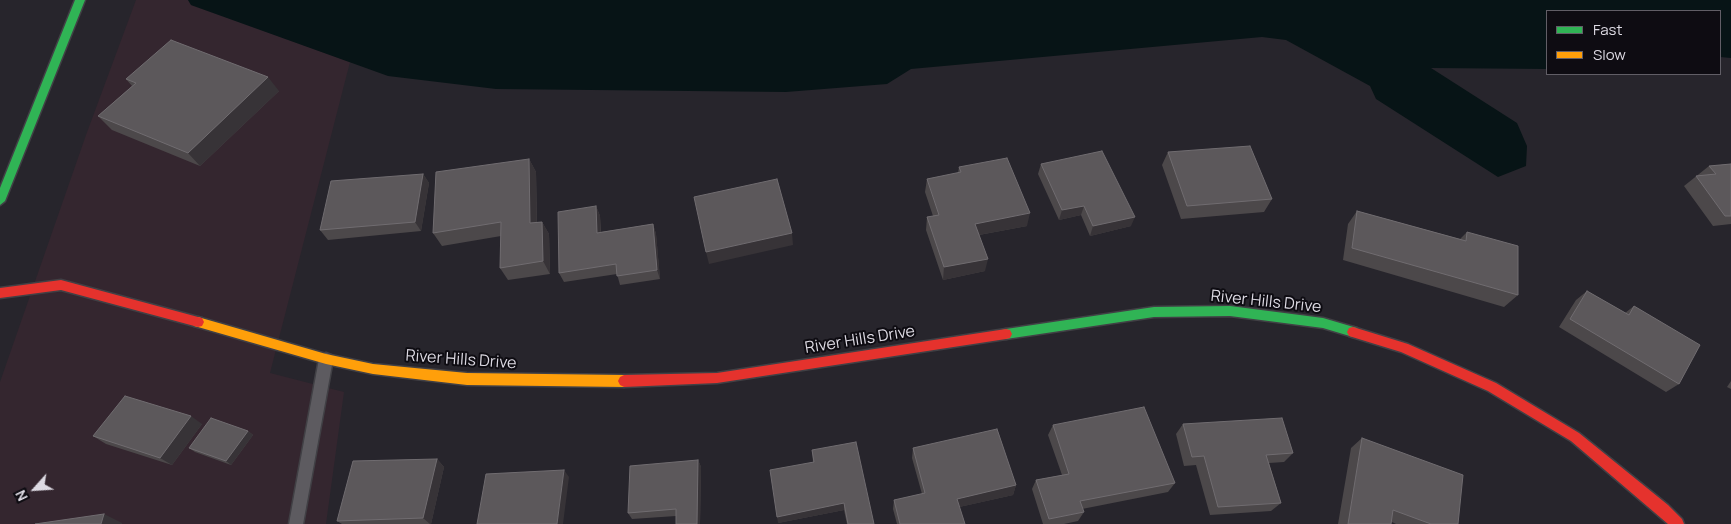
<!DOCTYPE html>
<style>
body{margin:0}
#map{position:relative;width:1731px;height:524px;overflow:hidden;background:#27252c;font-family:Manrope,sans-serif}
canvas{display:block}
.legend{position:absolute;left:1546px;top:10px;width:175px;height:65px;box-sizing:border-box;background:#0e0c12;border:1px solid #615e66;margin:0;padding:6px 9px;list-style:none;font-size:15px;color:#dddae3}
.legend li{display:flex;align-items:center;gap:10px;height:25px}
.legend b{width:25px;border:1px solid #615e66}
.north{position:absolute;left:10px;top:464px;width:50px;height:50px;-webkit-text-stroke:4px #0e0c12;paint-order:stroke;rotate:244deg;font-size:14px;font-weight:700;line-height:20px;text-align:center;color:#dddae3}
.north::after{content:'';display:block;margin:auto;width:18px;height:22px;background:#dddae3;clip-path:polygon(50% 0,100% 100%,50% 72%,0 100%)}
</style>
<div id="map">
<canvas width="1731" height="524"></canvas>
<ul class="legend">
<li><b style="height:6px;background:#30b455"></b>Fast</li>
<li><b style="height:6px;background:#ff9f0a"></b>Slow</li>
</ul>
<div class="north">N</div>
</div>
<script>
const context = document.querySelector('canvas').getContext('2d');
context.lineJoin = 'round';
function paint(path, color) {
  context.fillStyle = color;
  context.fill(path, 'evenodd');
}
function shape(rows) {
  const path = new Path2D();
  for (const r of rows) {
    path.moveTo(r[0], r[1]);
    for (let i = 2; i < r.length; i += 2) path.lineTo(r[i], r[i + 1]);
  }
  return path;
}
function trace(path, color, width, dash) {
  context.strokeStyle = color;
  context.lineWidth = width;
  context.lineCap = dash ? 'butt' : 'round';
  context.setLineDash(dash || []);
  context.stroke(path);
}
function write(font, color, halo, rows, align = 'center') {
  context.font = font + ' Manrope,sans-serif';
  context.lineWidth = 4;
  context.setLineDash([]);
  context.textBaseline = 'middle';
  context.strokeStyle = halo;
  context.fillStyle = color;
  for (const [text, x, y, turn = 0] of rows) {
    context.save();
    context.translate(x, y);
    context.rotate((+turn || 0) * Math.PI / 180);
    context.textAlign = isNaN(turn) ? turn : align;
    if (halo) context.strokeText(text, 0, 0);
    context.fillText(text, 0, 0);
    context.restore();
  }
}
paint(shape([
 [136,0,188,0,191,5,350,62,270,373,344,392,326,524,0,524,0,382,86,135]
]), '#34262f');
paint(shape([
 [188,0,1731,0,1731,58,1720,57,1720,11,1547,11,1547,69,1431,68,1517,123,1527,146,1526,166,1498,177,1376,99,1370,86,1286,40,1262,37,911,69,887,84,786,92,496,89,388,76,191,5]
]), '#071416');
const lane = shape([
 [326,353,331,355,333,359,303,524,289,524,319,359,321,355,326,353]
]);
const fast = shape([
 [75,0,85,0,5,201,0,205,0,188,75,0],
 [1230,306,1323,318,1357,328,1359,332,1357,336,1353,337,1323,328,1230,316,1154,317,1006,339,1002,338,1000,334,1002,330,1006,329,1154,307,1230,306]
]);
const slow = shape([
 [198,317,326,354,373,364,467,373,624,375,628,377,630,381,628,385,624,387,467,385,373,374,326,364,198,327,194,326,192,322,194,318,198,317]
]);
const jam = shape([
 [61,280,198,317,202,318,204,322,202,326,198,327,61,290,0,298,0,288,61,280],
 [1353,327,1408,344,1496,383,1579,433,1668,505,1682,519,1684,524,1668,524,1571,441,1488,391,1401,352,1349,336,1347,332,1349,328,1353,327],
 [1006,329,1010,330,1012,334,1010,338,1006,339,717,383,624,387,620,385,618,381,620,377,624,375,717,373,1006,329]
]);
trace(lane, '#414045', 3);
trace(fast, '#414045', 3);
trace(slow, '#414045', 3);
trace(jam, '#414045', 3);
paint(lane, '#5d5b60');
paint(fast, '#30b455');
paint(slow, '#ff9f0a');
paint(jam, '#e5322d');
paint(shape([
 [126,79,279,91,200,166,112,130,98,116,132,86],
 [1168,152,1272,199,1264,212,1181,219,1162,165],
 [529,159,536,172,537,222,542,222,549,234,550,274,508,280,500,268,501,236,442,246,433,233],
 [1041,164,1131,226,1090,236,1081,215,1059,220,1038,174],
 [1731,164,1731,224,1713,226,1684,186,1709,166],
 [959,167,1027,226,979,235,985,271,943,280,926,230,927,217,933,216,925,192,927,179,958,173],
 [423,174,429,183,421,231,328,240,320,230],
 [596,206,600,216,601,232,653,224,656,234,660,279,620,285,617,274,564,282,559,273],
 [1357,211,1460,239,1467,232,1518,295,1504,307,1343,260,1348,224],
 [1587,291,1625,313,1634,306,1679,384,1666,392,1559,327,1576,300],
 [1731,381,1731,389,1727,387],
 [202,424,172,465,106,444,93,436],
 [1183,424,1293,453,1284,462,1269,463,1281,503,1271,511,1210,515,1196,465,1184,466,1176,434],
 [1053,425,1175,483,1168,492,1082,509,1084,512,1078,521,1064,524,1043,524,1032,489,1036,480,1062,475,1048,435],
 [248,431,253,435,231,465,195,452,189,448],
 [1362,438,1458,524,1396,524,1392,522,1391,524,1338,524,1351,448],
 [913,448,1016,485,1013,495,959,507,965,524,897,524,893,509,894,500,922,494,912,458],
 [812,450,874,524,847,524,844,510,778,523,813,462],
 [437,459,444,467,431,524,342,524,337,521],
 [698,460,701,467,700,524,676,524,676,516,632,519,628,513]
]), '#4c484a');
paint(shape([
 [268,77,279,91,200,166,188,153],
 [529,159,536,172,537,236,530,223],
 [423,174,429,183,421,231,415,222],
 [596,206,600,216,601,242,597,233],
 [1084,206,1081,215,1059,220,1062,210],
 [1030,213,1027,226,973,236,975,224],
 [1135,217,1131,226,1090,236,1093,226],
 [542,222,549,234,550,274,543,261],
 [653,224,656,234,660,279,657,270],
 [792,233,793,245,709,264,706,252],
 [988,259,985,271,943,280,944,267],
 [191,416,202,424,172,465,160,458],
 [248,431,253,435,231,465,226,461],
 [437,459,444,467,431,524,430,524,423,518],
 [698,460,701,467,700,524,697,524],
 [564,470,569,477,563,524,557,524],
 [1016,485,1013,495,955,508,957,499],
 [844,503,844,510,778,523,777,517],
 [104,514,122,523,122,524,101,524]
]), '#373337');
const building = shape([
 [171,40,268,77,188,153,98,116,136,83,126,79,171,40],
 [1250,146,1272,199,1187,206,1168,152,1250,146],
 [1102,151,1135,217,1093,226,1084,206,1062,210,1041,164,1102,151],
 [1007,158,1030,213,975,224,988,259,944,267,927,217,939,215,927,179,961,172,959,167,1007,158],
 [529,159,530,223,542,222,543,261,500,268,501,222,433,233,436,172,529,159],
 [1731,164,1731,216,1725,216,1696,176,1716,174,1709,166,1731,164],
 [423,174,415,222,320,230,331,181,423,174],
 [777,179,792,233,706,252,694,197,777,179],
 [596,206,597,233,653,224,657,270,617,276,616,264,559,273,558,212,596,206],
 [1357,211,1466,241,1467,232,1518,246,1518,295,1352,248,1357,211],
 [1587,291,1629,315,1634,306,1700,345,1679,384,1570,319,1587,291],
 [125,396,191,416,160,458,93,436,125,396],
 [1144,407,1175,483,1080,501,1084,512,1049,519,1036,480,1069,474,1053,425,1144,407],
 [211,418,248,431,226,461,189,448,211,418],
 [1282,418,1293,453,1266,455,1281,503,1218,507,1204,456,1192,457,1183,424,1282,418],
 [997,429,1016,485,957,499,965,524,900,524,894,500,925,493,913,448,997,429],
 [1362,438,1463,475,1458,524,1431,524,1393,510,1391,524,1348,524,1362,438],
 [856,442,874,524,848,524,844,503,777,517,770,470,814,462,812,450,856,442],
 [437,459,423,518,337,521,353,461,437,459],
 [698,460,697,524,676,524,676,509,628,513,630,466,698,460],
 [564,470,557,524,477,524,486,474,564,470],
 [104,514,101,524,35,524,104,514]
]);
paint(building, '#5c585b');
trace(building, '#706c70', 1);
write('16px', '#dddae3', '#0e0c12', [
 ["River Hills Drive",1266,302,6],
 ["River Hills Drive",860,340,-9],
 ["River Hills Drive",461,360,4]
]);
</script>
